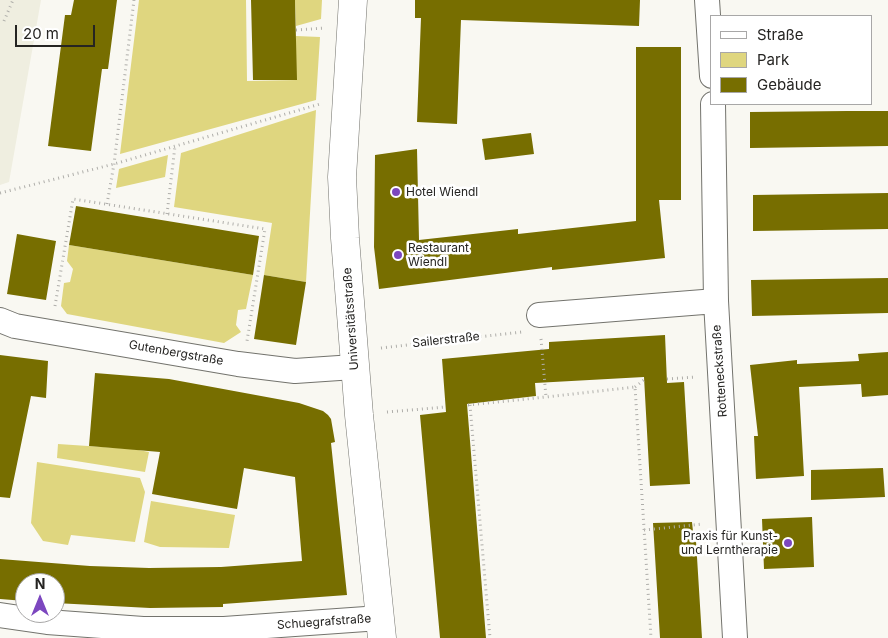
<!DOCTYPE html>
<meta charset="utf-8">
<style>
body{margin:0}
#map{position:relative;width:888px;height:638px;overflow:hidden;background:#f9f8f2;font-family:Inter,sans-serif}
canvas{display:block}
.legend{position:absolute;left:710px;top:15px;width:162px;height:90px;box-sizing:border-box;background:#fff;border:1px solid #a8a7a7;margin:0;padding:6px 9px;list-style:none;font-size:15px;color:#252422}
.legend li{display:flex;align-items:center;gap:10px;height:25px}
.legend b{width:25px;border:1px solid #a8a7a7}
.north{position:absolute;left:15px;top:573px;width:50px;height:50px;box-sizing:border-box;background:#fff;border:1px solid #a8a7a7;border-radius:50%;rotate:0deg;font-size:14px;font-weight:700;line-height:20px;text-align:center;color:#252422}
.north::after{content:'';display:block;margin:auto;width:18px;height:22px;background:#7c47bf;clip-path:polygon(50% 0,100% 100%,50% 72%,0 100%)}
.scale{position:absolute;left:15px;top:25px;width:80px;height:22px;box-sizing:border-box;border:2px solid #252422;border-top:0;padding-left:6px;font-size:15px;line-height:18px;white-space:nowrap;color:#252422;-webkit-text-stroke:4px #fff;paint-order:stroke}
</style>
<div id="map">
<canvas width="888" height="638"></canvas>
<ul class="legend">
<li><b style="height:6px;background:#fff"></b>Straße</li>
<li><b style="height:14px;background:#dfd67f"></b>Park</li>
<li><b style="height:14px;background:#776e00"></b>Gebäude</li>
</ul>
<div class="north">N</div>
<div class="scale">20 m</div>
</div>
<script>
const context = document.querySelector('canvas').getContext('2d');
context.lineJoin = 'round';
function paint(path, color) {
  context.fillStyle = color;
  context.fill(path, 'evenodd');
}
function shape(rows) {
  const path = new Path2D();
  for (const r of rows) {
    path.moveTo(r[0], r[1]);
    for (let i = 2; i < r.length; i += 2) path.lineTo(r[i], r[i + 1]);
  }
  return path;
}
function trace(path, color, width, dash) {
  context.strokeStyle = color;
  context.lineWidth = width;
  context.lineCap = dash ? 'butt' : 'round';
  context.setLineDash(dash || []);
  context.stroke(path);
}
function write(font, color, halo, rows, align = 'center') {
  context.font = font + ' Inter,sans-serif';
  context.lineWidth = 5;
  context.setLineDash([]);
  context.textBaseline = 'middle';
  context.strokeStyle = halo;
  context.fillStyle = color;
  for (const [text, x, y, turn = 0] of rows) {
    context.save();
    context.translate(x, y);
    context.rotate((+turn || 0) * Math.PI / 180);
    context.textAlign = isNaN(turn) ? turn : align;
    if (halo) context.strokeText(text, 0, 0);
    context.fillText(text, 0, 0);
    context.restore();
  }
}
paint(shape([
 [0,0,41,0,9,182,0,185]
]), '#efeee0');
paint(shape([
 [139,0,246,0,247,81,296,80,296,36,320,37,316,100,120,154],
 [295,0,322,0,321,19,296,26],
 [316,110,306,282,264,275,272,223,174,207,181,153],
 [168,155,165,177,116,188,119,169],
 [69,245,253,275,246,309,238,310,236,325,241,332,224,343,67,314,61,306,64,283,70,282,73,269,67,261],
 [58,444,133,449,149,452,145,472,57,458],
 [37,462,140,478,145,492,135,542,71,535,68,545,43,541,31,523],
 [151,501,235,515,229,548,160,547,144,542]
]), '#dfd67f');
paint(shape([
 [74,0,117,0,108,69,102,69,91,151,48,146,65,15,71,15],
 [251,0,295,0,297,80,253,80],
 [415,0,640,0,639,26,461,20,457,124,417,122,421,18,415,18],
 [636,47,681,47,681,200,659,200,665,258,552,270,552,267,379,289,374,247,375,155,417,149,419,240,518,229,518,234,636,221],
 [847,111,888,111,888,146,750,148,750,112],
 [531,133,534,154,485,160,482,139],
 [888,193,888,229,753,231,753,195],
 [76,206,259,236,253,275,69,245],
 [17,234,56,241,46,300,7,294],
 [264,275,306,282,296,345,254,339],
 [888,278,888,313,752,316,751,280],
 [665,335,667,383,684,382,690,484,650,486,644,377,535,383,536,396,467,404,486,638,440,638,420,415,446,412,442,359,549,349,549,342],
 [888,352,888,395,862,397,861,384,799,387,804,476,756,479,754,436,758,436,750,365,797,360,797,364,859,361,858,354],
 [0,355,48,361,46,398,31,396,10,498,0,497],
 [95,373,169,379,299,403,323,411,328,415,331,419,335,442,331,443,347,595,223,604,223,607,150,608,55,603,55,583,25,583,25,601,0,599,0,559,90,566,149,568,221,567,302,561,295,477,244,468,237,509,152,494,160,452,89,446],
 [883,468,885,497,811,500,811,470],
 [812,517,814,567,764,569,762,519],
 [692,522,694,541,696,541,702,638,660,638,653,523]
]), '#776e00');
const street = shape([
 [707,0,712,76],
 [713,104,716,301,735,638],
 [539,315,716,301],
 [0,320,15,326,238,364,295,371,354,367],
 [0,615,47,622,143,629,224,629,380,618]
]);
const secondary = shape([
 [353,0,342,177,345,238,359,415,382,638]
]);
trace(street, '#73736d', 26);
trace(secondary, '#73736d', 29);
trace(shape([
 [4,21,13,0],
 [296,30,325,28],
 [0,193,114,164,320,104],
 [107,204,114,164,134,0],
 [167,214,175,146],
 [55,306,73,199,265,229,247,341],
 [541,339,546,397,635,387,651,638],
 [381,348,522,332],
 [667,379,696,377],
 [635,387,644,380],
 [468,405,546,397],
 [470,405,490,638],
 [387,412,446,407],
 [644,530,703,524]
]), '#afaeaa', 3, [1, 4]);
trace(street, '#fff', 24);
trace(secondary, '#fff', 28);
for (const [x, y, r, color] of [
 [396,192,5,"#7c47bf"],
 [398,255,5,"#7c47bf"],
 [788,543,5,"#7c47bf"]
]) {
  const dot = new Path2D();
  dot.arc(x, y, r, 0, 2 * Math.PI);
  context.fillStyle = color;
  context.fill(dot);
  trace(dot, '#fff', 2);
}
write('12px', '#252422', '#fff', [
 ["Hotel Wiendl",406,192],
 ["Restaurant",408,248],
 ["Wiendl",408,262],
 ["Praxis für Kunst-",778,536,"right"],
 ["und Lerntherapie",778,550,"right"]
], 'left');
write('12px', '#252422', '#fff', [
 ["Universitätsstraße",351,319,-94],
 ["Sailerstraße",446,340,-6],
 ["Gutenbergstraße",176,353,10],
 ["Rotteneckstraße",720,371,-94],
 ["Schuegrafstraße",324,622,-4]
]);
</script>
